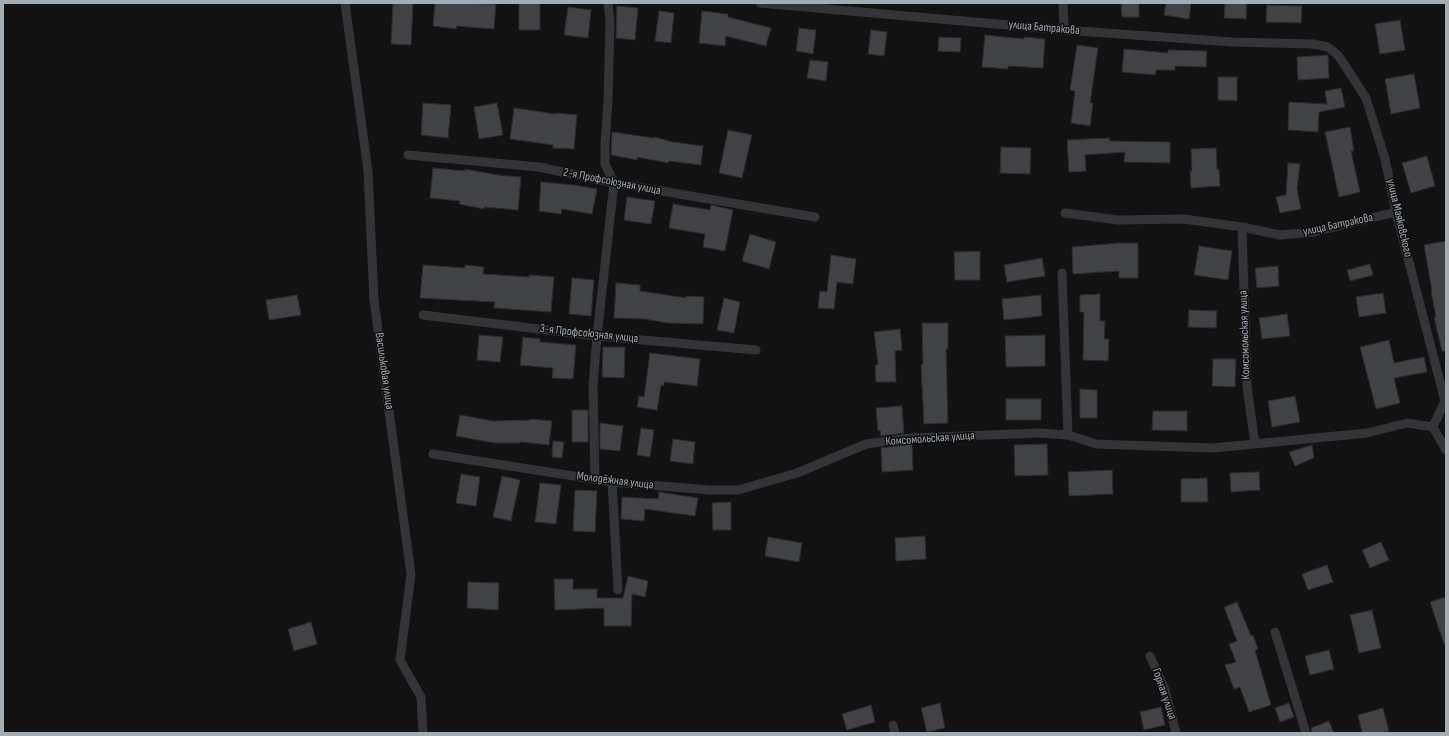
<!DOCTYPE html>
<meta charset="utf-8">
<style>
body{margin:0}
#map{position:relative;width:1449px;height:736px;overflow:hidden;background:#121213;font-family:"Sofia Sans Condensed",sans-serif}
canvas{display:block}
.frame{position:absolute;inset:0;border:4px solid #a3abb4;pointer-events:none}
</style>
<div id="map">
<canvas width="1449" height="736"></canvas>
<div class="frame"></div>
</div>
<script>
const context = document.querySelector('canvas').getContext('2d');
context.lineJoin = 'round';
function paint(path, color) {
  context.fillStyle = color;
  context.fill(path, 'evenodd');
}
function shape(rows) {
  const path = new Path2D();
  for (const r of rows) {
    path.moveTo(r[0], r[1]);
    for (let i = 2; i < r.length; i += 2) path.lineTo(r[i], r[i + 1]);
  }
  return path;
}
function trace(path, color, width, dash) {
  context.strokeStyle = color;
  context.lineWidth = width;
  context.lineCap = dash ? 'butt' : 'round';
  context.setLineDash(dash || []);
  context.stroke(path);
}
function write(font, color, halo, rows, align = 'center') {
  context.font = font + ' "Sofia Sans Condensed",sans-serif';
  context.lineWidth = 3;
  context.setLineDash([]);
  context.textBaseline = 'middle';
  context.strokeStyle = halo;
  context.fillStyle = color;
  for (const [text, x, y, turn = 0] of rows) {
    context.save();
    context.translate(x, y);
    context.rotate((+turn || 0) * Math.PI / 180);
    context.textAlign = isNaN(turn) ? turn : align;
    if (halo) context.strokeText(text, 0, 0);
    context.fillText(text, 0, 0);
    context.restore();
  }
}
const building = shape([
 [393,3,413,3,411,45,391,44,393,3],
 [435,3,496,4,494,29,457,26,456,29,433,26,435,3],
 [519,3,540,3,540,30,519,30,519,3],
 [1121,3,1139,3,1139,17,1122,17,1121,3],
 [1166,3,1191,3,1189,19,1164,15,1166,3],
 [1225,3,1247,3,1246,19,1224,18,1225,3],
 [1267,5,1302,6,1301,23,1266,22,1267,5],
 [617,6,638,8,635,40,616,38,617,6],
 [568,7,591,10,588,38,564,35,568,7],
 [659,11,674,13,671,43,655,41,659,11],
 [702,11,728,14,728,17,771,28,766,46,726,36,725,46,699,43,702,11],
 [1400,20,1405,50,1380,54,1375,24,1400,20],
 [799,28,816,30,813,54,796,51,799,28],
 [871,30,887,32,884,56,868,54,871,30],
 [985,35,1024,39,1024,37,1045,39,1043,68,1008,66,1008,69,982,67,985,35],
 [939,37,961,38,960,52,938,51,939,37],
 [1077,45,1098,48,1090,103,1093,103,1090,126,1071,123,1075,91,1070,90,1077,45],
 [1124,49,1168,53,1168,50,1207,51,1206,67,1175,66,1175,70,1156,70,1155,75,1122,72,1124,49],
 [1328,55,1329,78,1298,80,1297,57,1328,55],
 [810,60,828,62,826,81,807,78,810,60],
 [1414,74,1420,108,1391,114,1385,79,1414,74],
 [1218,77,1237,77,1237,101,1218,100,1218,77],
 [1341,88,1345,107,1319,112,1318,132,1288,130,1289,102,1327,104,1325,91,1341,88],
 [423,103,451,105,448,138,421,135,423,103],
 [497,103,503,135,479,139,474,107,497,103],
 [514,108,556,114,556,113,577,115,574,149,553,148,553,145,510,139,514,108],
 [1350,127,1354,151,1351,151,1360,192,1339,197,1325,132,1350,127],
 [728,130,752,135,742,178,719,173,728,130],
 [612,132,654,138,654,137,673,142,703,146,701,165,669,161,668,163,637,157,637,160,611,155,612,132],
 [1109,138,1110,141,1170,142,1170,163,1124,162,1125,152,1085,155,1086,171,1069,172,1067,140,1109,138],
 [1001,147,1031,148,1030,174,1000,173,1001,147],
 [1216,148,1217,169,1219,169,1220,186,1191,188,1190,171,1192,171,1191,149,1216,148],
 [1427,156,1435,186,1411,193,1402,163,1427,156],
 [1288,163,1300,164,1297,189,1301,209,1280,213,1276,197,1286,195,1288,163],
 [433,168,465,171,465,169,498,175,521,177,518,210,484,207,484,209,459,204,460,201,430,198,433,168],
 [541,182,574,185,597,189,592,214,562,209,561,214,539,211,541,182],
 [627,197,655,201,651,224,624,220,627,197],
 [673,204,710,210,711,205,733,210,725,251,703,247,705,234,669,228,673,204],
 [750,234,776,242,769,269,742,261,750,234],
 [1446,241,1446,351,1442,351,1434,317,1436,317,1431,291,1432,291,1424,245,1446,241],
 [1119,243,1138,243,1138,278,1119,278,1119,271,1073,274,1072,247,1119,243],
 [1199,246,1232,251,1228,280,1194,275,1199,246],
 [980,251,980,280,955,280,954,252,980,251],
 [831,255,856,259,853,284,837,282,834,309,818,308,820,291,827,292,831,255],
 [1042,258,1045,276,1007,282,1004,265,1042,258],
 [1370,264,1373,275,1350,281,1347,270,1370,264],
 [423,265,465,268,465,265,484,267,483,274,529,277,529,275,554,277,551,312,494,308,495,302,420,298,423,265],
 [1278,266,1279,286,1257,288,1255,268,1278,266],
 [572,278,594,280,591,316,569,314,572,278],
 [616,283,640,285,640,291,686,298,686,296,704,297,703,324,668,323,644,319,614,318,616,283],
 [1383,293,1386,313,1359,317,1356,297,1383,293],
 [1100,294,1100,321,1105,321,1104,339,1109,339,1108,361,1083,360,1084,312,1080,312,1080,295,1100,294],
 [297,295,301,315,269,320,266,300,297,295],
 [1041,295,1042,316,1004,320,1002,299,1041,295],
 [724,298,740,302,734,333,717,330,724,298],
 [1189,310,1217,311,1216,328,1188,327,1189,310],
 [1287,314,1290,336,1262,339,1259,318,1287,314],
 [922,323,948,323,948,349,946,349,948,423,924,424,921,365,923,364,922,323],
 [900,329,902,350,895,351,896,382,876,382,875,365,878,365,874,332,900,329],
 [479,335,503,337,500,362,477,360,479,335],
 [1045,335,1045,366,1006,367,1005,336,1045,335],
 [523,337,540,339,540,342,576,345,573,379,552,378,553,368,520,365,523,337],
 [1389,340,1394,363,1424,357,1427,372,1394,378,1400,403,1376,409,1360,347,1389,340],
 [603,347,625,347,624,378,602,377,603,347],
 [650,353,700,359,697,386,664,382,664,386,661,385,657,410,637,407,639,396,644,397,650,353],
 [1213,359,1236,359,1235,387,1212,386,1213,359],
 [1080,389,1097,390,1097,418,1080,418,1080,389],
 [1295,396,1300,422,1272,427,1268,401,1295,396],
 [1006,399,1041,399,1041,420,1006,420,1006,399],
 [902,406,904,433,881,436,880,430,878,431,876,408,902,406],
 [572,410,588,410,588,442,572,442,572,410],
 [1153,411,1187,411,1187,431,1152,430,1153,411],
 [460,415,493,421,530,420,530,419,552,421,549,445,520,442,520,443,495,443,456,436,460,415],
 [600,423,623,426,620,451,600,449,600,423],
 [641,428,654,430,650,457,637,455,641,428],
 [673,439,695,442,693,464,670,461,673,439],
 [553,441,564,442,562,458,552,457,553,441],
 [912,444,913,470,882,472,881,448,912,444],
 [1047,444,1048,475,1015,476,1014,445,1047,444],
 [1312,445,1314,458,1295,466,1289,452,1312,445],
 [1112,470,1113,494,1069,496,1068,472,1112,470],
 [1259,472,1260,490,1231,492,1230,473,1259,472],
 [461,474,480,477,476,506,456,503,461,474],
 [502,476,520,480,511,521,493,517,502,476],
 [1207,478,1208,502,1181,502,1181,479,1207,478],
 [540,483,561,485,556,524,535,522,540,483],
 [575,490,597,491,595,532,573,531,575,490],
 [659,492,698,498,695,516,645,509,644,521,621,519,622,497,658,499,659,492],
 [731,502,731,530,713,530,712,503,731,502],
 [925,536,926,559,896,561,895,538,925,536],
 [768,537,802,543,799,562,765,556,768,537],
 [1381,542,1389,560,1370,568,1362,550,1381,542],
 [1327,565,1333,582,1308,590,1302,574,1327,565],
 [628,576,648,581,645,597,632,594,631,626,604,626,604,608,555,610,554,579,573,579,573,589,597,589,597,598,623,598,628,576],
 [468,582,499,583,498,610,467,608,468,582],
 [1446,597,1446,644,1444,644,1430,602,1446,597],
 [1237,602,1251,636,1253,635,1258,649,1255,650,1271,705,1249,712,1240,687,1234,689,1225,665,1236,662,1229,644,1237,641,1224,607,1237,602],
 [1372,610,1381,648,1359,653,1350,615,1372,610],
 [311,622,317,644,294,651,288,629,311,622],
 [1329,650,1334,669,1310,675,1305,656,1329,650],
 [940,703,945,728,927,732,921,708,940,703],
 [1289,703,1294,717,1280,722,1275,708,1289,703],
 [871,705,875,722,847,730,842,714,871,705],
 [1161,707,1165,725,1144,730,1140,712,1161,707],
 [1383,708,1389,731,1382,733,1362,733,1358,715,1383,708],
 [1329,721,1334,733,1312,733,1311,728,1329,721]
]);
paint(building, '#414246');
trace(building, '#2c2c2f', 1);
trace(shape([
 [345,3,368,171,374,300,411,574,400,660,421,697,423,733],
 [760,3,1064,30,1232,42,1313,44,1328,47,1338,55,1366,98,1385,159,1396,212,1445,401],
 [1063,3,1064,30],
 [408,155,539,167,614,183,815,217],
 [1065,213,1118,220,1184,219,1242,227,1280,235,1314,232,1396,212],
 [1242,227,1247,387,1255,444],
 [1062,273,1068,435],
 [423,315,597,336,756,350],
 [1433,427,1445,401,1446,401],
 [1433,427,1446,450],
 [433,454,612,482,710,490,738,490,797,473,866,444,911,438,1040,433,1068,435,1096,444,1213,448,1367,433,1407,423,1433,427],
 [595,479,593,385,597,336,614,183,605,164,605,144,608,101,610,21,608,3],
 [612,482,618,590],
 [1275,632,1306,733],
 [1150,656,1165,690,1176,733],
 [893,725,895,733]
]), '#333438', 9);
write('12px', '#a3abb4', '#0d0d0e', [
 ["улица Батракова",1044,28,5],
 ["2-я Профсоюзная улица",612,182,11],
 ["улица Маяковского",1399,218,77],
 ["улица Батракова",1338,225,-12],
 ["3-я Профсоюзная улица",589,334,6],
 ["Комсомольская улица",1245,335,-92],
 ["Васильковая улица",384,371,82],
 ["Комсомольская улица",930,439,-4],
 ["Молодёжная улица",615,481,7],
 ["Горная улица",1164,694,71]
]);
</script>
